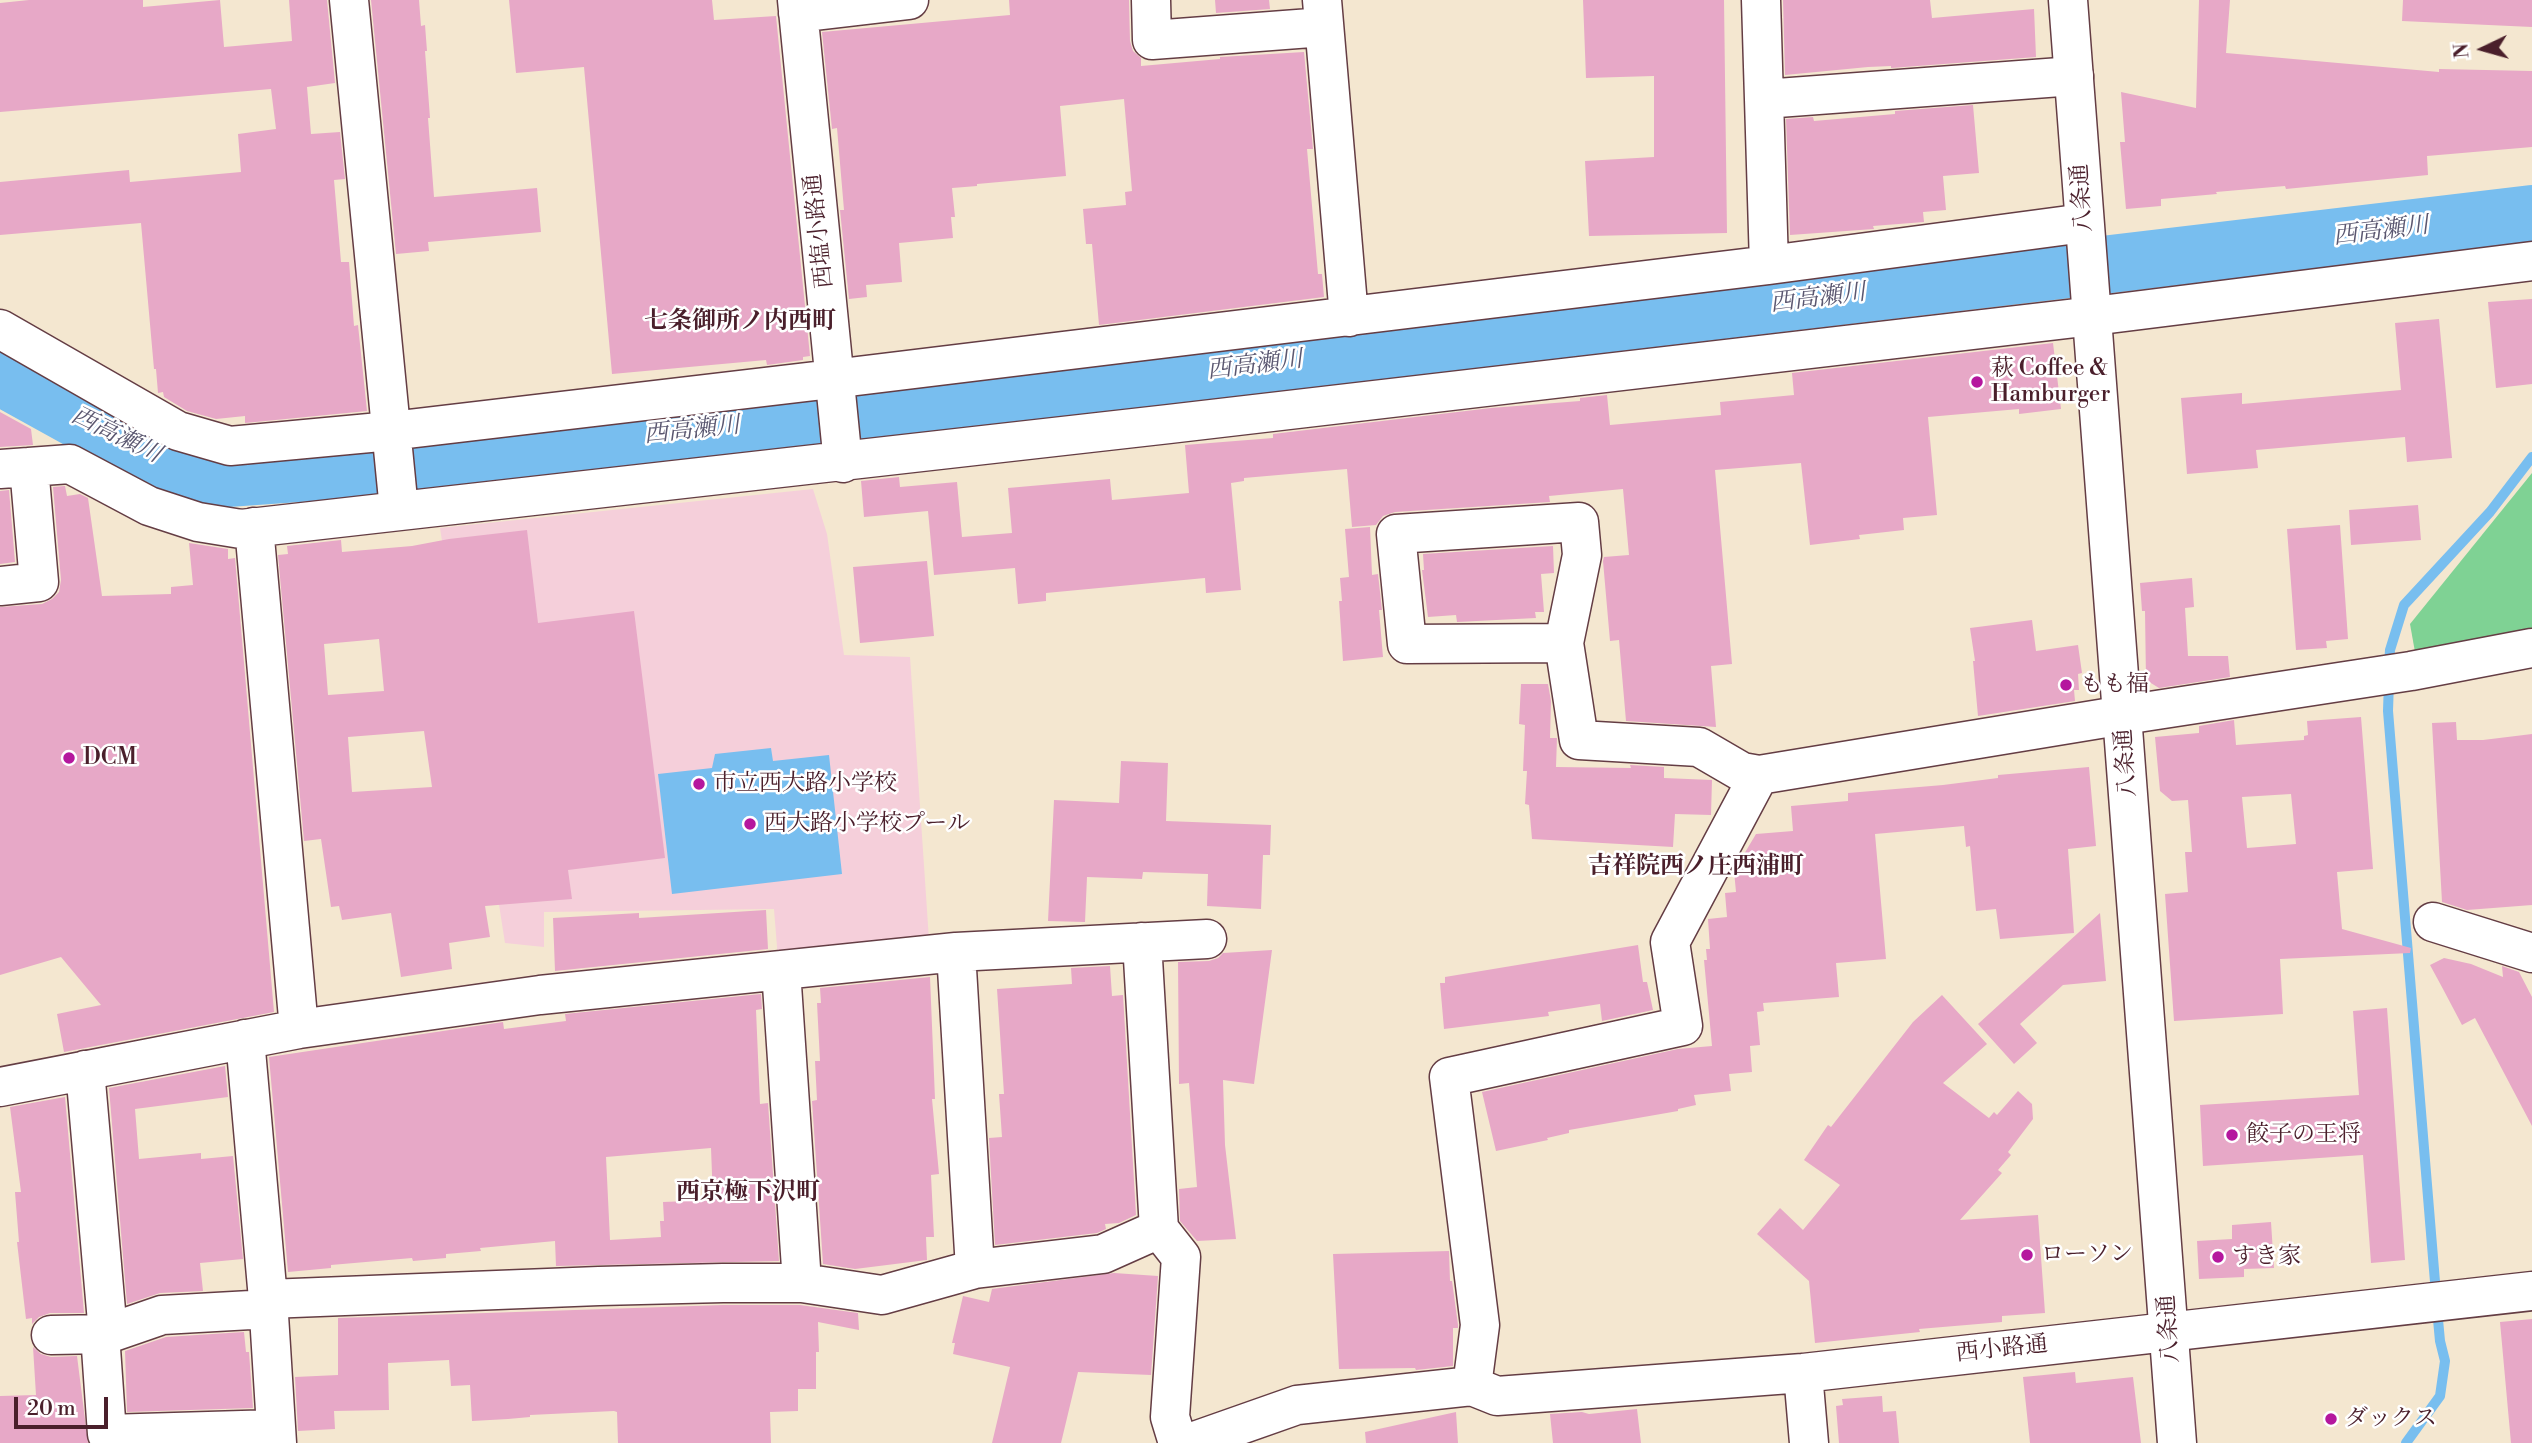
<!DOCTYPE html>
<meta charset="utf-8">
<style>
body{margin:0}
#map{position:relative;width:2532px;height:1443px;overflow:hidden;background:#f4e7d0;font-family:"Libre Bodoni",serif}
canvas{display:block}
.north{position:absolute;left:2448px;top:14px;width:70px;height:70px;-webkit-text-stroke:5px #fff;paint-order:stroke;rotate:265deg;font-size:19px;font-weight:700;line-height:28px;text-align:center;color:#4a1f2b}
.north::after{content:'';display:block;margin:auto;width:24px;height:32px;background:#4a1f2b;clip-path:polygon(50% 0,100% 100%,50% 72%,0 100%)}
.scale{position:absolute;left:14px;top:1397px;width:94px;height:32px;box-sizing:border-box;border:4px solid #4a1f2b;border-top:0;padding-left:9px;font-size:21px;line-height:24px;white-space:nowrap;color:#4a1f2b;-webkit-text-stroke:5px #fff;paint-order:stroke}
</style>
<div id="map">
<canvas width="2532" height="1443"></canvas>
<div class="north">N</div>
<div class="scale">20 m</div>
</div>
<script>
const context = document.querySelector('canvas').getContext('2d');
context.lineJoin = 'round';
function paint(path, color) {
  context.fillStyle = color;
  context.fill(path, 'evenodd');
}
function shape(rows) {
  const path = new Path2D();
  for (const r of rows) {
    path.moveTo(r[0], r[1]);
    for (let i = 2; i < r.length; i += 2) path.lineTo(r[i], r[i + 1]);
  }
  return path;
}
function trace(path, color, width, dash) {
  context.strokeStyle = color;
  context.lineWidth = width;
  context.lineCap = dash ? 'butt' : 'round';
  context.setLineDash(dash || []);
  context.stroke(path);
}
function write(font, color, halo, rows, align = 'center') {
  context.font = font + ' "Libre Bodoni","Noto Serif JP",serif';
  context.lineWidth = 5;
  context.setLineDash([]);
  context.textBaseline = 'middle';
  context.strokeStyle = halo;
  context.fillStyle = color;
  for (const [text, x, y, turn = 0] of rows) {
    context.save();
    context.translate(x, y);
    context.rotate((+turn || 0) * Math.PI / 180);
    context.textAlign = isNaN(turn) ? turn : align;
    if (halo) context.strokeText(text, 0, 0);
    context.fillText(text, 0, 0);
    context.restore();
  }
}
paint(shape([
 [813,489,827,534,844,655,910,657,929,940,778,959,774,909,544,912,544,947,505,943,440,528]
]), '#f5cfda');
paint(shape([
 [2532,473,2532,635,2415,652,2410,624]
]), '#7fd294');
paint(shape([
 [771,748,773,761,829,755,842,874,672,894,658,774,712,768,715,754]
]), '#78beef');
trace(shape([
 [2389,666,2390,650,2404,605,2490,512,2532,457],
 [2389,681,2388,711,2436,1294],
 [2406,1443,2440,1396,2445,1361,2440,1341,2437,1309]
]), '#78beef', 10);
trace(shape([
 [0,376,119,442,213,479,312,472,771,423,2532,214]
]), '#78beef', 58);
paint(shape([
 [29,0,143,0,143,7,220,0,224,47,292,41,289,0,327,0,335,83,307,87,311,134,340,132,345,179,334,180,341,262,349,262,354,326,358,325,367,411,245,423,245,416,216,419,187,411,164,397,163,392,158,393,156,369,154,369,141,223,0,235,0,182,129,170,130,182,241,172,238,134,276,129,271,89,0,112,0,3],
 [371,0,419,0,421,26,425,25,427,51,425,51,430,118,428,118,434,197,537,188,541,232,428,242,429,251,396,254],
 [509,0,712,0,714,20,776,16,810,356,803,357,803,360,767,365,766,360,612,374,584,67,516,73],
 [1009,0,1129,0,1130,41,1133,51,1141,58,1141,66,1220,59,1220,57,1304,52,1313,149,1307,149,1318,274,1322,274,1324,297,1099,325,1092,244,1086,244,1083,209,1126,205,1125,192,1132,191,1124,99,1060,106,1066,176,977,184,977,186,952,188,955,217,951,217,953,238,899,243,902,282,866,285,867,297,849,299,840,210,844,210,837,128,832,129,822,32,1010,15],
 [1215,0,1269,0,1270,9,1216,13],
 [1583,0,1724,0,1727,233,1589,236,1585,161,1654,157,1654,76,1586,78],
 [1783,0,1930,0,1932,18,2034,9,2036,57,1891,68,1891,66,1868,67,1785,75],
 [2199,0,2230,0,2226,53,2439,72,2439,69,2532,71,2532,147,2427,156,2428,175,2286,189,2285,186,2216,192,2217,194,2161,199,2161,206,2126,209,2120,142,2125,142,2121,92,2196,108],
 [2403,0,2532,0,2532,27,2402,21],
 [1973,105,1979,173,1943,176,1946,210,1923,212,1924,222,1873,226,1874,229,1790,235,1786,119,1813,117,1814,121,1895,114,1895,111],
 [2532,299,2532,384,2496,388,2488,302],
 [2439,319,2452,458,2407,462,2405,437,2256,450,2258,468,2187,474,2181,398,2242,393,2242,404,2401,390,2395,323],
 [2053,343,2061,409,2019,414,2019,409,1928,417,1937,515,1903,518,1904,530,1859,535,1860,539,1810,545,1801,463,1715,470,1732,664,1711,666,1716,727,1626,721,1619,640,1610,641,1603,561,1604,557,1629,555,1623,489,1549,496,1550,502,1395,512,1383,516,1376,525,1352,527,1347,469,1244,478,1244,481,1231,483,1241,590,1206,593,1205,578,1046,593,1046,601,1018,604,1015,568,934,575,928,511,864,517,861,481,899,477,900,487,957,482,962,537,1012,533,1008,488,1110,479,1112,500,1189,493,1185,445,1273,438,1273,434,1491,408,1580,401,1580,398,1607,395,1610,425,1721,415,1720,402,1794,395,1792,373],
 [0,412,31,429,33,445,0,447],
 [65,486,67,496,80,494,88,498,102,596,171,594,171,587,193,585,189,543,228,549,228,559,235,558,274,1012,64,1052,57,1014,101,1005,61,957,0,975,0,607,42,604,52,599,59,592,61,580,53,487],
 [9,490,15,562,0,564,0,491],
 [2418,505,2421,540,2351,545,2349,510],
 [2340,525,2348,639,2326,641,2327,648,2296,650,2287,529],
 [1370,527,1372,575,1378,574,1382,610,1379,610,1383,657,1343,661,1339,601,1342,601,1340,578,1349,577,1345,529],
 [527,530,538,623,634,611,665,858,568,870,572,899,485,906,490,937,449,943,452,969,401,977,391,913,342,920,339,906,331,907,321,839,304,841,278,555,288,554,287,546,341,540,342,552,412,546,449,539],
 [379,639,384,691,328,695,324,644],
 [424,731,432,787,352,792,348,737],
 [1553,546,1554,573,1541,574,1544,612,1535,612,1536,618,1457,622,1456,615,1428,617,1422,570,1424,570,1423,554],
 [927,561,934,636,860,643,853,567],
 [2192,578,2194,607,2185,608,2188,656,2228,656,2230,677,2159,688,2146,680,2145,611,2142,611,2140,583],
 [2032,620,2036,651,2078,645,2082,673,2078,674,2079,690,2074,690,2075,701,1978,716,1973,661,1975,661,1970,628],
 [1521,684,1548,684,1551,701,1550,738,1557,738,1556,767,1631,768,1630,765,1664,767,1664,778,1712,780,1711,815,1675,814,1673,847,1532,839,1529,805,1525,804,1527,771,1523,771,1525,725,1519,724],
 [2361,717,2373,869,2337,872,2342,929,2411,948,2410,953,2280,959,2283,1014,2174,1021,2165,894,2188,892,2185,852,2192,852,2188,800,2172,801,2160,791,2155,737,2199,733,2199,726,2234,720,2236,745,2304,740,2304,736,2308,735,2307,721],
 [2291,794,2296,844,2247,848,2242,797],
 [2456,722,2457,740,2483,740,2532,734,2532,905,2467,910,2442,902,2432,723],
 [1121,761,1168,763,1166,821,1271,825,1270,855,1263,855,1261,909,1207,906,1208,874,1143,872,1142,879,1087,877,1085,922,1048,921,1054,800,1119,803],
 [2089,767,2096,846,2068,849,2074,933,2000,939,1996,909,1976,911,1970,846,1966,847,1964,826,1875,834,1886,959,1836,963,1839,997,1763,1003,1764,1011,1757,1012,1760,1045,1750,1046,1752,1072,1729,1074,1731,1091,1694,1095,1696,1105,1678,1109,1678,1111,1569,1130,1569,1133,1547,1138,1548,1140,1496,1151,1482,1092,1678,1049,1712,1046,1704,960,1707,960,1706,949,1710,949,1708,919,1727,917,1725,893,1736,892,1734,871,1756,834,1793,831,1791,806,1848,801,1848,793,1943,785,1998,778,1998,775],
 [766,910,768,949,555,971,553,918,639,913,639,918],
 [2100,913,2106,981,2063,985,2020,1024,2037,1043,2014,1064,1978,1024],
 [1638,945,1643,982,1647,982,1653,1010,1602,1021,1600,1004,1548,1012,1549,1016,1444,1029,1440,983,1445,983,1445,977],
 [1272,950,1254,1084,1223,1080,1225,1145,1236,1239,1197,1241,1180,1221,1179,1189,1197,1187,1189,1083,1179,1084,1178,962,1209,961,1218,958,1223,953],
 [2444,958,2471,964,2503,977,2502,966,2519,972,2532,997,2532,1126,2475,1018,2462,1025,2443,989,2430,965],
 [1110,966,1112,996,1123,995,1136,1215,1119,1223,1105,1224,1106,1229,1097,1233,995,1245,989,1138,1002,1137,999,1094,1004,1094,997,989,1072,984,1071,968],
 [930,977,935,1099,932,1099,939,1174,931,1175,934,1237,926,1237,927,1260,855,1269,823,1264,812,1101,817,1100,815,1061,820,1061,817,1003,821,1003,820,988],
 [761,994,762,1009,756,1010,760,1104,768,1103,779,1261,556,1266,555,1241,480,1248,481,1251,446,1254,446,1258,413,1261,412,1258,331,1265,331,1268,288,1272,269,1057,503,1022,504,1029,566,1021,565,1014],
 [711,1148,713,1200,663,1202,664,1221,660,1221,661,1237,610,1240,606,1157],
 [1942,995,1987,1044,1943,1083,1989,1118,1994,1112,1997,1115,2018,1091,2032,1104,2033,1119,2008,1152,2011,1155,1998,1170,2002,1173,1960,1220,2038,1215,2045,1313,2002,1316,2002,1322,1919,1329,1920,1332,1815,1343,1809,1281,1757,1234,1780,1208,1803,1230,1840,1185,1804,1160,1828,1125,1831,1127,1913,1022],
 [2387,1008,2405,1260,2371,1263,2363,1155,2203,1166,2200,1105,2359,1095,2353,1011],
 [225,1066,228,1097,135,1109,139,1159,201,1153,201,1159,233,1156,243,1259,200,1263,203,1291,160,1293,127,1304,109,1088],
 [65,1097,84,1313,50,1313,39,1317,32,1324,32,1318,26,1319,17,1242,19,1242,15,1192,21,1192,10,1107],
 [2271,1222,2274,1268,2244,1269,2244,1277,2199,1279,2197,1241,2232,1239,2232,1225],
 [1449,1251,1450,1281,1452,1281,1458,1325,1458,1328,1453,1328,1453,1366,1416,1370,1415,1368,1339,1369,1333,1254],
 [1114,1273,1158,1276,1151,1375,1078,1372,1061,1443,992,1443,1010,1367,953,1354,955,1343,952,1343,963,1296,989,1302,992,1289],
 [723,1305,800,1305,858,1313,859,1330,818,1322,819,1352,816,1352,816,1389,798,1389,798,1411,770,1412,771,1443,618,1443,617,1412,614,1411,530,1415,530,1417,508,1419,472,1421,470,1385,451,1386,449,1360,388,1363,389,1410,334,1411,335,1429,298,1431,295,1377,338,1375,338,1318],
 [2532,1319,2532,1443,2511,1443,2500,1322],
 [244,1332,246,1352,249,1352,253,1408,127,1412,125,1351,166,1337],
 [33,1347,41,1354,51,1357,77,1356,88,1443,0,1443,0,1396,36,1395],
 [2075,1372,2076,1383,2133,1377,2141,1443,2030,1443,2023,1377],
 [1882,1396,1883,1412,1896,1411,1899,1443,1839,1443,1836,1406,1843,1405,1842,1399],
 [1637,1409,1641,1443,1553,1443,1550,1414,1582,1412,1589,1414],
 [1456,1412,1458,1443,1366,1443,1365,1432]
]), '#e7a8c7');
const minor = shape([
 [349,0,399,510],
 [797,0,843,463],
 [1151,0,1152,40,1324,27],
 [1322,0,1349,317],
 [1761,0,1769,265],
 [798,13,909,0],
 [1764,99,2074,76],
 [0,329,178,431,230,446,391,431,849,377,1769,265,2084,223],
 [0,469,70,464,149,506,198,522,241,529,1169,424,2093,316,2532,261],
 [254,527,299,1029],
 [0,586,39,582,29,467],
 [1564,643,1407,644,1396,534,1579,522,1582,555,1564,643,1579,740,1699,747,1742,772,1759,775],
 [2433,922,2532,953],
 [1142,942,1159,1229,1181,1257,1170,1417,1178,1443],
 [956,952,975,1269],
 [781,970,802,1283],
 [245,1039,268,1299,277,1443],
 [85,1070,107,1322,100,1334,107,1434,276,1429],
 [0,1087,299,1029,540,995,956,952,1207,939],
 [268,1299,599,1286,723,1283,802,1283,882,1295,975,1269,1103,1254,1159,1229],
 [51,1335,107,1334,162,1315,269,1309],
 [1803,1373,1809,1443],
 [1472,1386,1480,1325,1449,1077,1683,1026,1670,942,1759,775,2124,715,2411,671,2532,648],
 [1189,1443,1297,1405,1472,1386,1497,1396,1803,1373,2532,1291]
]);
const major = shape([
 [2068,0,2177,1443]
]);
trace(minor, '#643d44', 41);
trace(major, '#643d44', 41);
trace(minor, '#fff', 38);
trace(major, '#fff', 38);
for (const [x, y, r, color] of [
 [1977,382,7,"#b5179e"],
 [2066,685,7,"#b5179e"],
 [69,758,7,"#b5179e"],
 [699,784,7,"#b5179e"],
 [750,824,7,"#b5179e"],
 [2232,1135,7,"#b5179e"],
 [2027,1255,7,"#b5179e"],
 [2218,1257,7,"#b5179e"],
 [2331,1419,7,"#b5179e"]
]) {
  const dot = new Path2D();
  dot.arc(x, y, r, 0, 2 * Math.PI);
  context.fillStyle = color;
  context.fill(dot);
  trace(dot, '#fff', 2.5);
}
write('23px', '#4a1f2b', '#fff', [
 ["八条通",2083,198,-94],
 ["西塩小路通",820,231,-96],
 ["八条通",2127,763,-94],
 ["八条通",2170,1329,-94],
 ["西小路通",2002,1350,-6]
]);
write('23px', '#4a1f2b', '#fff', [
 ["萩 Coffee &",1991,369],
 ["Hamburger",1991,395],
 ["もも福",2080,685],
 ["DCM",83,758],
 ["市立西大路小学校",713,784],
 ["西大路小学校プール",764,824],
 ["餃子の王将",2246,1135],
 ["ローソン",2041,1255],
 ["すき家",2232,1257],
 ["ダックス",2345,1419]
], 'left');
write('italic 24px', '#5a5770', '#fff', [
 ["西高瀬川",2381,232,-7],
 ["西高瀬川",1818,299,-7],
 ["西高瀬川",1255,366,-7],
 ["西高瀬川",692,431,-6],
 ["西高瀬川",116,436,26]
]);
write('bold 24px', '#4a1f2b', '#fff', [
 ["七条御所ノ内西町",740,322],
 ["吉祥院西ノ庄西浦町",1696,867],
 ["西京極下沢町",748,1193]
]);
</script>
